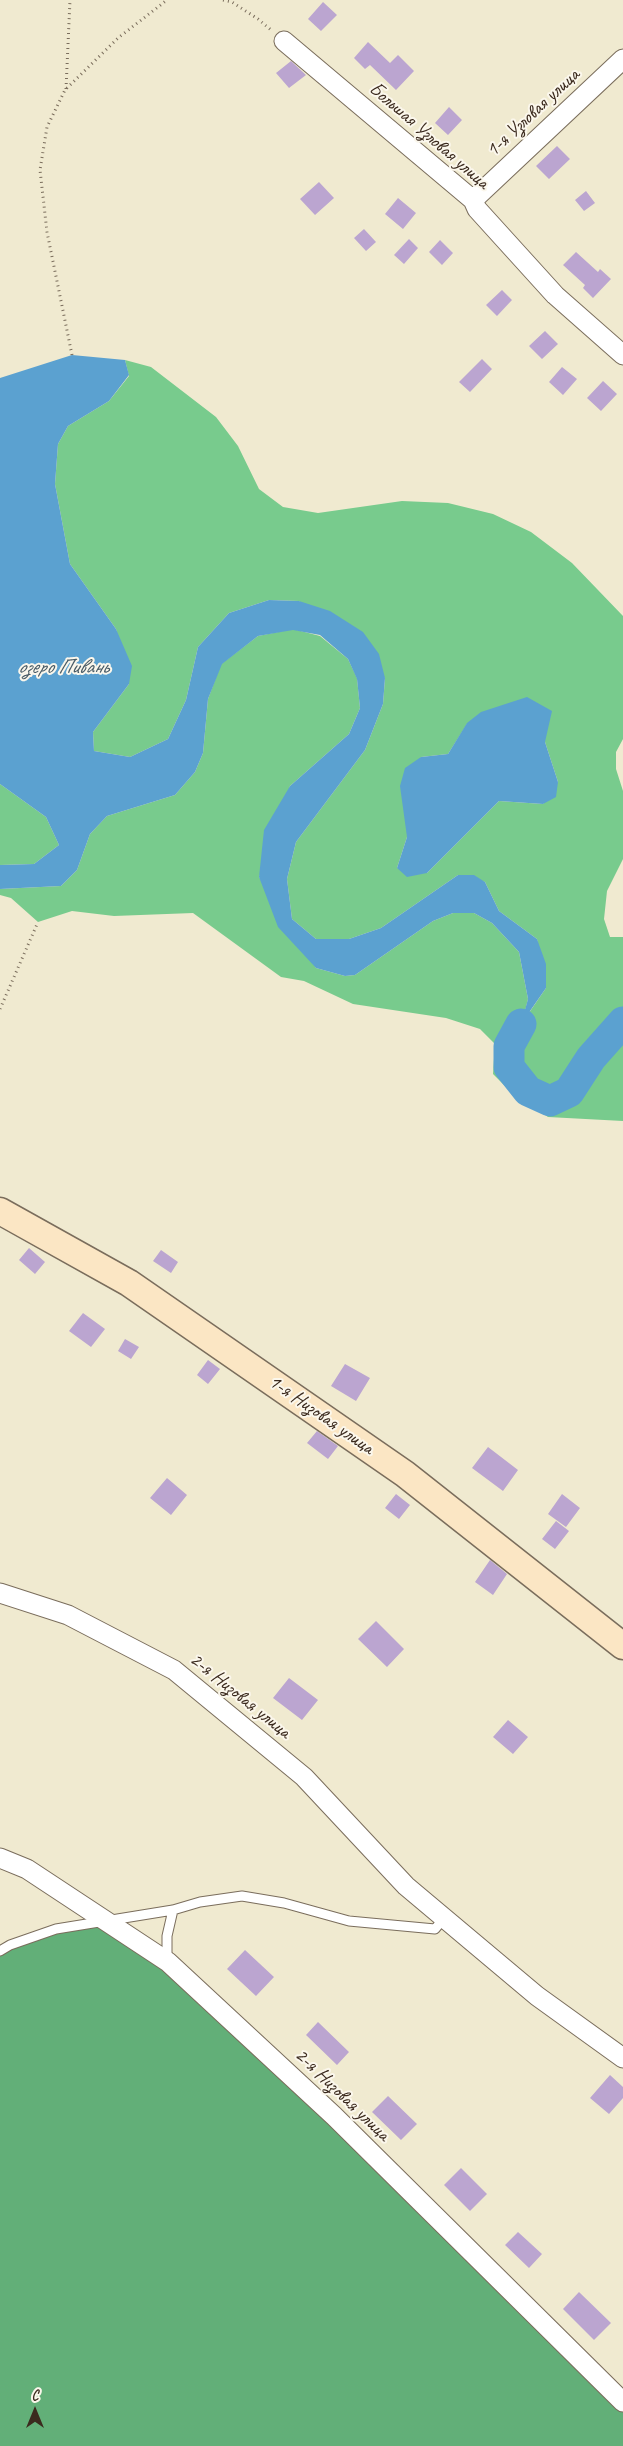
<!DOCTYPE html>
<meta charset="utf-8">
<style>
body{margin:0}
#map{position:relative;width:623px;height:2446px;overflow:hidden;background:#f0ead0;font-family:Caveat,sans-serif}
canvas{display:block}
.north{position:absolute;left:10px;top:2386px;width:50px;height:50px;-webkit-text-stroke:4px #fbf7ec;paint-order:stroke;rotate:0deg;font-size:14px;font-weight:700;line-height:20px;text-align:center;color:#3b2a1e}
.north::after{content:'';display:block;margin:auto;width:18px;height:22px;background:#3b2a1e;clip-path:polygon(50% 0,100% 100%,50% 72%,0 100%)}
</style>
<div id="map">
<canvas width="623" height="2446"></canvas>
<div class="north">С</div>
</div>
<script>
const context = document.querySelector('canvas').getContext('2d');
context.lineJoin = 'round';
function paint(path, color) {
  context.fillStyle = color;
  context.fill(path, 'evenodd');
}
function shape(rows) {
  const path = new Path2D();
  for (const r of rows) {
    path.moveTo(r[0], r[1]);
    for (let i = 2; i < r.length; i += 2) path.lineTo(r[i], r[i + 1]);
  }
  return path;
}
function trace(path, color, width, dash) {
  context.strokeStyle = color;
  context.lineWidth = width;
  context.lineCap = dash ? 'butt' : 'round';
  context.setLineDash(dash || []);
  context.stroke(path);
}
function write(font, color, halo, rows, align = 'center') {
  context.font = font + ' Caveat,sans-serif';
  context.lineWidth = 4;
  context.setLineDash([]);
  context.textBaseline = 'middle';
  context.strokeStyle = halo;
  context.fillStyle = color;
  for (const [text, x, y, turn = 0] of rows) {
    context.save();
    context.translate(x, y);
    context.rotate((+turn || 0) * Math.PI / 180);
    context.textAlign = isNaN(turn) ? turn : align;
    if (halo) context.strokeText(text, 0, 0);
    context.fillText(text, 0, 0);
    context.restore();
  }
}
paint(shape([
 [125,360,151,367,216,417,238,446,259,489,283,507,318,513,402,501,448,503,493,514,531,532,572,563,623,616,623,739,616,752,616,769,623,791,623,859,607,891,604,919,610,937,623,937,623,1121,548,1117,511,1092,493,1074,495,1044,480,1029,446,1018,353,1004,304,981,281,977,193,913,114,916,72,911,38,922,11,898,0,895,0,889,61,886,77,870,90,834,107,816,175,795,195,772,203,753,208,699,221,664,258,636,293,629,320,636,348,659,357,678,360,708,349,734,290,786,259,877,316,968,345,976,355,975,433,921,453,913,474,913,492,923,519,952,528,999,522,1023,546,988,537,939,499,911,485,882,458,875,381,928,349,939,316,939,292,919,287,879,296,842,365,750,383,704,385,678,299,601,269,600,229,613,198,647,186,700,168,739,130,757,94,751,93,732,129,684,116,629,70,564,55,484,58,444,68,426,109,401,129,376],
 [467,724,545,742,558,782,543,804,499,801,427,873,397,868,407,837,421,757,448,754],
 [0,784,46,817,59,845,34,864,0,865]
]), '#78cb8d');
paint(shape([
 [106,1921,168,1962,623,2402,623,2446,0,2446,0,1951,10,1945]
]), '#62af78');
paint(shape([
 [72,355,125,360,129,375,109,401,68,426,58,444,55,484,70,564,116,629,132,666,129,684,93,732,94,751,130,757,168,739,186,700,198,647,229,613,269,600,299,601,330,611,363,632,379,654,385,678,383,704,365,750,296,842,287,879,292,919,316,939,349,939,381,928,458,875,474,875,485,882,499,911,537,939,546,964,546,988,521,1024,528,999,519,952,492,923,474,913,453,913,433,921,355,975,345,976,316,968,278,927,259,877,264,830,290,786,349,734,360,708,357,679,348,659,320,635,293,630,258,636,222,664,208,699,203,753,195,772,175,795,107,816,90,834,77,870,61,886,0,889,0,865,34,864,59,845,46,817,0,784,0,378],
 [527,697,552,711,545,742,558,782,556,797,543,804,499,801,427,873,407,877,397,868,407,837,400,786,405,768,421,757,448,754,467,723,481,712]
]), '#5ba1d0');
trace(shape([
 [521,1024,509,1046,509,1067,528,1091,550,1101,569,1092,591,1058,623,1022]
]), '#5ba1d0', 31);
paint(shape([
 [323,2,337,15,321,31,308,19],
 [368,42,390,63,398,55,414,71,396,90,370,65,365,69,354,58],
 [291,61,306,75,289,88,276,73],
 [449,107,462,120,448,135,435,123],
 [557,146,570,159,549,179,536,166],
 [319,182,334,198,315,215,300,199],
 [586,191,595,203,584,211,575,200],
 [398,198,416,213,403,229,385,214],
 [364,229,376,242,366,251,354,238],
 [409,239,418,248,404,264,394,255],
 [440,240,453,253,442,265,429,252],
 [576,252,598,272,600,269,611,279,593,298,583,288,585,285,563,265],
 [502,290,512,300,497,316,486,305],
 [545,331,558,344,542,359,529,346],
 [482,359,492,369,470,392,459,382],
 [562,367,577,379,563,395,549,382],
 [603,381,617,394,601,411,587,398],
 [29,1248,45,1262,35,1274,19,1260],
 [161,1250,178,1262,171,1273,153,1261],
 [83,1313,105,1329,91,1347,69,1331],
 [125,1339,139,1347,131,1359,118,1351],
 [208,1360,220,1369,208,1384,197,1375],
 [345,1364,370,1378,356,1401,331,1386],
 [317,1431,338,1446,328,1459,307,1443],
 [488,1447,518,1470,503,1491,472,1468],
 [167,1478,187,1495,171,1515,150,1498],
 [396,1494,410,1505,399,1519,385,1508],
 [562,1494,580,1508,566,1527,548,1514],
 [556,1521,569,1531,555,1549,542,1539],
 [490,1560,507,1574,493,1595,475,1582],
 [376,1621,404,1649,387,1667,358,1639],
 [289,1678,318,1700,302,1720,273,1698],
 [508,1720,528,1737,513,1754,493,1737],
 [245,1950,274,1977,256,1996,227,1969],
 [318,2022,349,2052,337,2065,306,2035],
 [610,2075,623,2087,623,2098,609,2114,590,2098],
 [388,2096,417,2124,401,2140,372,2112],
 [461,2168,487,2194,470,2211,444,2185],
 [518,2232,542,2254,529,2268,505,2245],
 [579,2292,611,2323,594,2340,563,2309]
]), '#bba5d0');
const lane = shape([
 [0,1951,10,1945,56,1929,173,1910,200,1902,242,1896,284,1903,349,1921,435,1929,444,1918],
 [167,1962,167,1936,173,1910]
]);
const street = shape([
 [284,41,473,200,477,209,555,295,623,355],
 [473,200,623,59],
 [0,1593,68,1615,174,1670,304,1777,406,1886,537,1996,623,2058],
 [0,1858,27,1869,168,1962,334,2116,623,2402]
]);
const secondary = shape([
 [0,1211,129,1283,405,1474,623,1646]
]);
trace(lane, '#7a6d5c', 11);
trace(street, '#7a6d5c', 21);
trace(secondary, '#7a6d5c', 29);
trace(shape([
 [223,0,232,2,258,19,271,30],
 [66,89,70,0],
 [72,355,47,232,40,170,47,127,65,90,118,38,167,0],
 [0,1009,38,922]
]), '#7a6d5c', 3, [1, 4]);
trace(lane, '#fff', 9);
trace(street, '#fff', 19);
trace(secondary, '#fbe6c4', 26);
write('20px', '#3b2a1e', '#fbf7ec', [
 ["1-я Узловая улица",533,113,-43],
 ["Большая Узловая улица",429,136,41],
 ["1-я Низовая улица",321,1415,35],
 ["2-я Низовая улица",240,1696,39],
 ["2-я Низовая улица",342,2095,44]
]);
write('italic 21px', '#485a65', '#fbf7ec', [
 ["озеро Пивань",63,667]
]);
</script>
